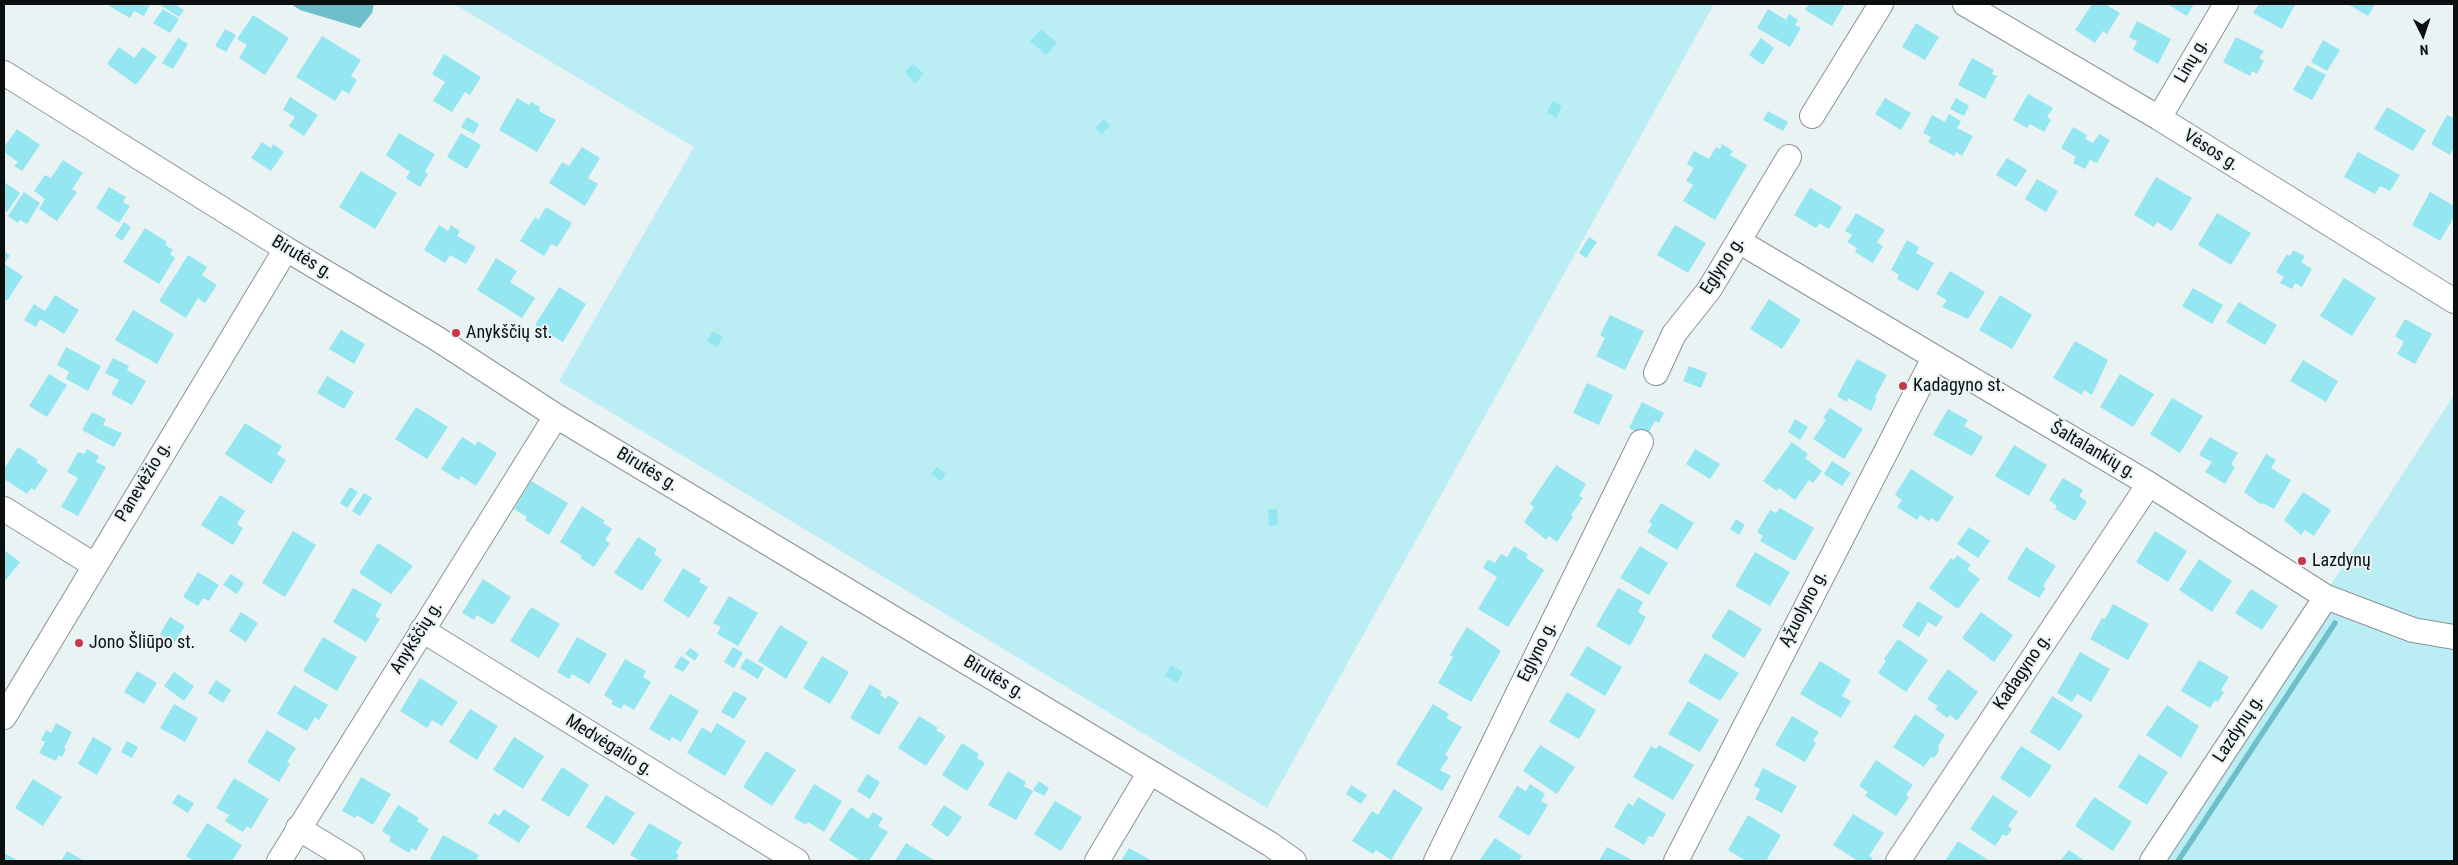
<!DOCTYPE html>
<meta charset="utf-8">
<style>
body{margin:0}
#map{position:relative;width:2458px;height:865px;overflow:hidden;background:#eaf3f4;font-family:"Roboto Condensed",sans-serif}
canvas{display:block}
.frame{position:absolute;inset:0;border:5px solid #0b0f0f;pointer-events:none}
.north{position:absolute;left:2398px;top:10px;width:50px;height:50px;-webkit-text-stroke:4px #eaf3f4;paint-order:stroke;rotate:176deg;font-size:14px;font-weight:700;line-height:20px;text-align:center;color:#0b0f0f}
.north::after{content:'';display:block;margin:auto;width:18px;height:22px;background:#0b0f0f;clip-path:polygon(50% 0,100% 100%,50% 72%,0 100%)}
</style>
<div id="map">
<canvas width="2458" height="865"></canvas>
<div class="frame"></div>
<div class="north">N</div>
</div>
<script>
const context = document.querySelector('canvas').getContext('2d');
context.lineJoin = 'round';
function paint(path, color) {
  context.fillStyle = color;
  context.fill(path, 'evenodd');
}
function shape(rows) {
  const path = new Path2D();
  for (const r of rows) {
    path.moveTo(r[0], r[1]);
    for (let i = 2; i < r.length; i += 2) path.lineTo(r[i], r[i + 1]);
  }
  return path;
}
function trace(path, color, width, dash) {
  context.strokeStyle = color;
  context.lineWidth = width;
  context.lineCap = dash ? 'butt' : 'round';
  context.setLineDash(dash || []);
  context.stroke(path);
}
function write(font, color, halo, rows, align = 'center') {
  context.font = font + ' "Roboto Condensed",sans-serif';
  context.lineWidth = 4;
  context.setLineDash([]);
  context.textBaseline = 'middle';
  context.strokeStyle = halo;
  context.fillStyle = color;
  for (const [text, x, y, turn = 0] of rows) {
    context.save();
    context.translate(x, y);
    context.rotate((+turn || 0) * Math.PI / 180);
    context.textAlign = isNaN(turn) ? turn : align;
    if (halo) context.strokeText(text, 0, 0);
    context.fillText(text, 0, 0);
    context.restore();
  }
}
paint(shape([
 [454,4,1714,4,1267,808,559,381,694,147],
 [2454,395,2454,861,2158,861,2330,586]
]), '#baedf4');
paint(shape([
 [291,4,374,4,372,13,360,28,300,10]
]), '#6dbfc9');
trace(shape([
 [2178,861,2335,623]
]), '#6dbfc9', 5.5);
paint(shape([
 [110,4,150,4,144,16,134,11,130,18,109,6],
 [159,4,175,4,184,10,179,17],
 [1809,4,1845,4,1832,26,1805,10],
 [2092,4,2105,4,2120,13,2107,34,2103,31,2095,43,2075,30],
 [2167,4,2194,4,2187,16],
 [2259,4,2292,4,2295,5,2282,29,2253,13],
 [2348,4,2375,4,2368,16],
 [163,9,179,19,170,33,153,23],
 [1768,9,1786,20,1789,14,1798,20,1795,25,1801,28,1790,47,1757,28],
 [253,15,289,38,265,75,239,58,247,45,237,39],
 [2137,21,2171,39,2158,64,2133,50,2137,41,2129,37],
 [1916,23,1939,37,1925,60,1902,47],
 [225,29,236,35,226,52,215,46],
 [1041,29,1057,43,1046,55,1030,41],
 [322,36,361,60,351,76,357,80,349,94,342,90,335,101,296,77],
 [2236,37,2264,51,2259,58,2264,61,2257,74,2252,71,2250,76,2223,62],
 [178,38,188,44,173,69,162,63],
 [1761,38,1774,48,1763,65,1749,55],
 [2323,40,2340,50,2327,71,2311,62],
 [119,47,134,58,143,47,157,57,136,85,107,64],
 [444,54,481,77,470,95,465,92,452,112,433,101,445,82,432,74],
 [1972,58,1994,70,1992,74,1997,76,1985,99,1958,85],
 [913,64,924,74,915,83,905,72],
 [2307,65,2326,75,2312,100,2293,90],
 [2028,94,2053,108,2047,117,2051,120,2044,132,2030,124,2027,128,2013,120],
 [290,97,318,115,304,136,289,126,295,117,283,110],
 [517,98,529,105,531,102,540,107,539,111,556,120,537,152,499,130],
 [1885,98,1911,113,1901,130,1875,114],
 [1956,98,1969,106,1964,116,1950,109],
 [1553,101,1562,106,1556,118,1547,112],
 [2387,107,2426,130,2413,151,2374,129],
 [1768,111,1788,122,1783,131,1763,120],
 [1949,114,1961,121,1957,128,1973,136,1962,156,1956,152,1954,156,1928,142,1931,137,1923,133,1932,115,1945,122],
 [2447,115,2454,118,2454,147,2450,155,2431,144],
 [467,117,479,124,474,134,461,127],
 [1104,119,1110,126,1102,134,1095,128],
 [2073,127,2087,135,2085,139,2093,143,2099,134,2110,140,2097,163,2090,160,2085,169,2073,163,2076,157,2061,148],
 [17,129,40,145,22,171,14,166,18,162,4,152,4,147],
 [399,133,435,154,425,172,428,174,420,187,406,178,410,172,386,155],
 [461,133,481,145,467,169,447,157],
 [262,142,271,148,273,144,284,152,271,171,251,158],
 [1722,144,1733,151,1730,155,1747,165,1715,220,1683,201,1693,185,1686,181,1694,168,1687,164,1694,151,1709,159,1716,147,1720,149],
 [582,147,600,158,588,178,598,184,585,206,549,183,562,162,569,166],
 [2358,152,2400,175,2390,191,2380,186,2375,194,2344,177],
 [2007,158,2027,170,2016,187,1996,175],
 [63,160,83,173,72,189,77,192,57,221,39,209,45,199,34,191,45,175,51,178],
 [361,171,397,193,375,229,339,207],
 [2156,177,2192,198,2172,231,2157,222,2154,227,2134,215],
 [2037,179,2058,191,2046,212,2025,199],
 [4,182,20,193,7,212,4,210],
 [109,187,126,197,123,202,130,206,119,223,96,208],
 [1810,188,1842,207,1829,229,1819,223,1816,228,1794,215],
 [24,192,40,203,27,224,20,220,18,223,8,216],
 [2430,192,2454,206,2454,217,2440,241,2412,225],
 [546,207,572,223,557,247,551,244,544,256,520,241,535,217,538,220],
 [1856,213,1885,230,1877,242,1883,246,1873,263,1855,252,1857,248,1847,242,1852,235,1845,231],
 [2217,213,2251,233,2231,265,2198,245],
 [124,222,131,227,122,241,115,236],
 [439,225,448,231,451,225,460,231,457,236,476,247,466,264,450,255,445,263,424,250],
 [1675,225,1706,243,1688,273,1657,255],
 [145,228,167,242,165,245,173,250,170,254,175,258,159,284,123,262],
 [1589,237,1597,242,1586,258,1579,253],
 [1907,240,1919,247,1916,253,1934,263,1918,291,1897,279,1899,275,1891,270],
 [2293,250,2305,256,2301,262,2312,269,2302,287,2295,283,2292,289,2280,283,2284,277,2276,272,2287,254,2290,256],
 [4,251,10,255,4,264,23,276,7,301,4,299],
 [188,255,207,267,202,275,217,285,205,303,198,298,186,318,159,301],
 [496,258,517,271,510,282,535,298,522,318,477,290],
 [1950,271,1985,292,1968,319,1942,307,1947,300,1936,294],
 [2344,278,2376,298,2352,336,2320,316],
 [559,287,586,304,563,342,535,325],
 [2193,288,2223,305,2212,324,2182,306],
 [55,295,79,310,64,334,40,319,36,327,24,320,34,304,45,311],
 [2000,295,2032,315,2012,349,1979,330],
 [1769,299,1801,320,1782,349,1750,329],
 [2239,302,2277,325,2265,345,2226,322],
 [133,310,174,334,157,364,115,340],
 [1610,315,1644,331,1625,370,1596,356,1605,338,1600,335],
 [2405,319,2432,334,2415,364,2397,354,2404,342,2395,336],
 [341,330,365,344,354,364,329,349],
 [713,331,723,337,717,347,707,341],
 [2075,341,2108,360,2092,395,2084,390,2082,395,2053,378],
 [66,347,101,366,88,391,66,379,69,372,57,365],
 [113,358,129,366,127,370,146,381,132,405,111,394,119,380,105,373],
 [1857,359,1887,375,1875,397,1877,398,1871,411,1848,398,1847,402,1837,396],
 [2303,360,2338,381,2326,402,2290,381],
 [1689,366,1707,373,1701,388,1683,381],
 [49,374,67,385,47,417,29,406],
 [2120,374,2154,394,2133,427,2100,407],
 [327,376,354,392,344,409,317,393],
 [1587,383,1613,395,1599,425,1573,413],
 [2172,398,2203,416,2180,453,2150,434],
 [1642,402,1664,413,1659,423,1655,421,1646,437,1629,428],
 [416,407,448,427,427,459,395,439],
 [1830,408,1863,429,1844,459,1813,439,1826,420,1823,418],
 [1948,409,1968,420,1964,426,1983,437,1972,456,1933,435],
 [92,412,106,419,103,425,122,433,114,447,82,430],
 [1795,419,1808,427,1800,440,1788,432],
 [245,423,282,446,277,454,286,460,271,484,225,454],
 [462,437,475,445,478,441,497,453,476,486,461,476,459,480,441,469],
 [2210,437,2238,453,2231,464,2235,467,2225,484,2205,472,2212,462,2199,455],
 [1792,442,1808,454,1805,458,1822,471,1813,483,1809,480,1795,500,1779,488,1777,491,1763,481],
 [2014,445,2047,465,2029,496,1995,476],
 [18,447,38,460,36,462,48,470,35,490,31,488,27,494,4,479,4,469],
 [87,449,99,456,96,462,106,467,78,516,61,507,78,478,67,472,78,452,84,454],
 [1695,449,1720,464,1710,479,1686,464],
 [2266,454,2276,460,2271,468,2291,480,2274,509,2263,503,2262,505,2244,492],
 [1832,461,1851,473,1842,486,1824,474],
 [1556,465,1586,484,1579,496,1583,498,1571,515,1573,517,1557,542,1549,536,1546,540,1524,522,1534,507,1530,504],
 [937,467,946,474,941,481,931,474],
 [1911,469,1954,497,1938,522,1931,518,1929,521,1920,515,1917,520,1897,507,1902,500,1895,495],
 [2063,478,2083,490,2079,496,2087,502,2075,521,2055,509,2057,506,2049,500],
 [531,481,568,503,549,535,525,520,527,517,514,509],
 [350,487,358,492,347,508,340,503],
 [2303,492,2331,510,2314,536,2305,530,2301,535,2284,520],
 [364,493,372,498,360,516,352,511],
 [220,495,245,511,237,524,243,528,233,545,201,525],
 [1661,503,1694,523,1677,550,1647,532,1652,524,1649,522],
 [582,506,605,521,603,523,612,529,605,540,610,543,594,567,580,558,582,556,560,542],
 [1780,508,1814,528,1795,561,1760,541,1763,536,1757,532,1770,510,1776,513],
 [1268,509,1277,509,1278,525,1269,526],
 [1736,519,1745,525,1739,535,1730,529],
 [1969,527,1990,541,1978,558,1957,544],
 [293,531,316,545,285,597,262,583],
 [2155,531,2187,551,2168,582,2136,562],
 [638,537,657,549,654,554,662,560,642,591,614,573],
 [378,543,413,566,391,594,359,573],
 [1514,546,1528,554,1526,558,1544,570,1508,627,1478,609,1497,577,1483,568,1488,559,1495,563,1501,554,1507,557],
 [1640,546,1668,563,1649,595,1620,578],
 [2026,547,2056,566,2043,586,2046,588,2039,598,2007,579],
 [4,550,20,562,6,580,4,579],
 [1755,552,1790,572,1770,606,1735,586],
 [1957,555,1971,565,1967,569,1980,579,1958,609,1929,588,1951,558,1954,560],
 [2199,559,2232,581,2212,612,2179,590],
 [683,568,701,579,699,582,708,587,689,618,663,601],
 [198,572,219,585,209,601,203,598,198,606,183,597],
 [231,574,244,583,237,594,223,585],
 [483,579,511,597,493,625,477,615,474,620,462,613],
 [353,588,382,604,375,616,380,619,366,642,333,622],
 [1618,588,1643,602,1638,612,1646,617,1630,646,1596,626],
 [2251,589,2278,606,2262,630,2235,613],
 [729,596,758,613,738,646,717,634,721,627,713,623],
 [1918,601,1943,617,1936,627,1928,622,1919,637,1902,626],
 [2113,604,2149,624,2128,660,2090,639,2102,618,2105,619],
 [531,607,560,624,539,658,510,641],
 [1729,609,1762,629,1744,658,1711,637],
 [241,612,258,623,246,642,229,631],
 [1981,612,2013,635,1994,662,1962,638],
 [170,617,185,626,174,643,160,634],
 [780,625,808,642,786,679,758,661],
 [1467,627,1501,651,1471,702,1438,683,1453,657,1450,655],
 [323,637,357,657,337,691,303,671],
 [577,637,607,654,589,684,572,674,569,679,557,672],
 [1898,639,1928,660,1906,692,1878,673,1886,661,1884,659],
 [1587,646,1622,667,1605,696,1570,675],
 [733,647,743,653,734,668,724,662],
 [690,648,699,654,695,661,685,654],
 [2080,652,2110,669,2091,702,2077,694,2072,702,2057,693],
 [1705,653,1739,673,1720,701,1688,682],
 [681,656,690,662,683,672,674,667],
 [822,656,849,672,830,704,803,688],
 [746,658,764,668,758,679,740,668],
 [625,659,646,671,643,677,651,682,634,710,624,704,621,709,611,704,613,701,604,695],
 [2199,660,2229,677,2221,690,2224,692,2218,702,2215,700,2210,708,2181,691],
 [1820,661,1851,680,1842,696,1851,701,1841,718,1800,694],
 [1171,665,1183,672,1177,683,1165,676],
 [1948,669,1978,692,1957,721,1950,715,1947,718,1935,709,1938,706,1927,699],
 [137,671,157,683,144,704,124,692],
 [174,672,194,686,184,701,164,686],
 [420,678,458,702,442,726,432,720,427,728,400,711],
 [216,680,231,690,223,703,208,693],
 [870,684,882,692,880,695,886,699,888,695,899,702,879,735,850,718],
 [294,685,328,705,319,720,315,717,307,731,277,714],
 [734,691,747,698,734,719,721,712],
 [1567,692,1596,710,1579,739,1549,722],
 [670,694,699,711,681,742,672,737,670,741,649,729],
 [2052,696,2083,715,2060,751,2030,732],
 [1688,701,1719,720,1700,752,1668,734],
 [174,704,198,718,185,742,160,728],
 [1433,704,1449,714,1446,718,1462,727,1445,755,1449,757,1440,770,1451,776,1442,791,1396,764],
 [2167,705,2199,726,2181,758,2146,735],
 [470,709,498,726,477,760,449,742],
 [1915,714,1945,735,1938,746,1939,751,1935,757,1930,758,1924,767,1893,747],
 [919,716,938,728,936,730,946,736,926,766,898,748],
 [1792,716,1819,732,1813,741,1816,743,1805,762,1775,745],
 [56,723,72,732,64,748,66,749,62,757,59,755,56,761,39,753,45,742,41,740,46,730,51,733],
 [717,723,746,741,725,776,687,753,702,727,711,733],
 [267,730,296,748,287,762,290,764,279,782,247,762],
 [93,737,112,748,97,775,78,764],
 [514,737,544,756,523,789,493,770],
 [127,741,138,747,132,758,121,752],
 [962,743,979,754,977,758,985,763,967,791,942,775],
 [1540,745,1575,767,1557,794,1523,771],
 [1659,745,1694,765,1673,800,1633,777,1651,746,1656,749],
 [2021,746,2052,766,2030,798,2000,778],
 [766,751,796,770,772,806,743,787],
 [2139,754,2168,772,2147,805,2118,787],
 [1876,760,1913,785,1906,795,1909,797,1896,816,1865,796,1868,792,1859,786],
 [562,767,589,785,569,817,541,800],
 [1763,768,1797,786,1782,813,1755,799,1760,789,1754,786],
 [1008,771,1026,782,1024,786,1033,791,1016,820,988,805],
 [867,774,880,782,870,799,857,791],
 [361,777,391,794,373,825,357,815,355,818,342,811],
 [234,778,269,799,251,829,247,826,243,832,225,821,229,815,216,808],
 [33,779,62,797,43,826,15,808],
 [1039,781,1049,788,1044,796,1033,790],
 [814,784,842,801,824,832,808,822,806,825,794,818],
 [1530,784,1545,794,1541,801,1548,805,1529,836,1498,817,1517,786,1526,791],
 [1351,785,1367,795,1361,804,1346,794],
 [1394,789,1423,808,1391,860,1376,850,1373,854,1352,841,1372,811,1378,815],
 [178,794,194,803,188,813,172,803],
 [606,795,635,813,614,845,586,827],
 [1993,795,2018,812,2008,826,2012,829,2007,836,2003,834,1995,846,1970,829],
 [1638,797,1666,814,1653,837,1649,836,1644,845,1614,827,1628,803,1633,806],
 [2094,797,2132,822,2113,851,2075,826],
 [1055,801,1082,817,1061,851,1034,834],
 [398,805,419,818,417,821,429,829,416,851,412,848,409,853,389,841,391,837,382,831],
 [944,805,962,817,948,837,931,825],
 [851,807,868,819,873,812,883,818,878,826,888,832,869,861,861,861,829,840],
 [504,809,530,826,519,843,488,823,494,813,499,816],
 [1853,814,1884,833,1869,856,1873,858,1871,861,1858,861,1833,845],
 [1748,815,1781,835,1766,861,1746,861,1728,850],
 [207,823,242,845,232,861,194,861,186,856],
 [649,823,682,842,676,853,679,855,676,861,641,861,630,855],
 [443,835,479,855,476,861,435,861,430,859],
 [1495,838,1522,856,1518,861,1479,861],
 [1958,841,1990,861,1945,861],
 [906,843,934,860,933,861,895,861],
 [1607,847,1634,861,1599,861],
 [1129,848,1152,861,1121,861],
 [2069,850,2085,861,2060,861],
 [67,851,84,861,61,861],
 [4,853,19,861,4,861]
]), '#94e6f1');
const minor = shape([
 [1965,4,2159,118,2454,301],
 [4,73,286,249,436,338,556,416,1270,844,1294,861],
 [1812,116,1881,4],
 [2159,118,2226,4],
 [1740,242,2149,484,2326,597,2413,630,2454,637],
 [1656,373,1674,334,1709,290,1789,157],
 [4,509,94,565],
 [422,630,797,861],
 [4,717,286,249],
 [298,828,352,861],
 [279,861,556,416],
 [1097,861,1150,772],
 [1436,861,1641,442],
 [1676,861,1934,358],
 [1898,861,2149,484],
 [2152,861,2326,597]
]);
trace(minor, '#8b9394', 26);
trace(minor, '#fff', 24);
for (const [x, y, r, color] of [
 [456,333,5,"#c73749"],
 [1903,386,5,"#c73749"],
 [2302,561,5,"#c73749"],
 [79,643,5,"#c73749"]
]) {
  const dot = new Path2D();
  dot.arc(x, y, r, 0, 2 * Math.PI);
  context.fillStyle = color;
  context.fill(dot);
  trace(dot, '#eaf3f4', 2);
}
write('18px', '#0b0f0f', '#eaf3f4', [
 ["Linų g.",2192,61,-60],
 ["Vėsos g.",2211,151,32],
 ["Birutės g.",302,258,31],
 ["Eglyno g.",1723,266,-57],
 ["Šaltalankių g.",2093,451,30],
 ["Birutės g.",647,470,31],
 ["Panevėžio g.",144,482,-59],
 ["Ąžuolyno g.",1804,609,-63],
 ["Anykščių g.",417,638,-58],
 ["Eglyno g.",1538,652,-64],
 ["Kadagyno g.",2023,672,-56],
 ["Birutės g.",994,678,31],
 ["Lazdynų g.",2239,729,-57],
 ["Medvėgalio g.",609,746,32]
]);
write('18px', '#0b0f0f', '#eaf3f4', [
 ["Anykščių st.",466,333],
 ["Kadagyno st.",1913,386],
 ["Lazdynų",2312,561],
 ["Jono Šliūpo st.",89,643]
], 'left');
</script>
